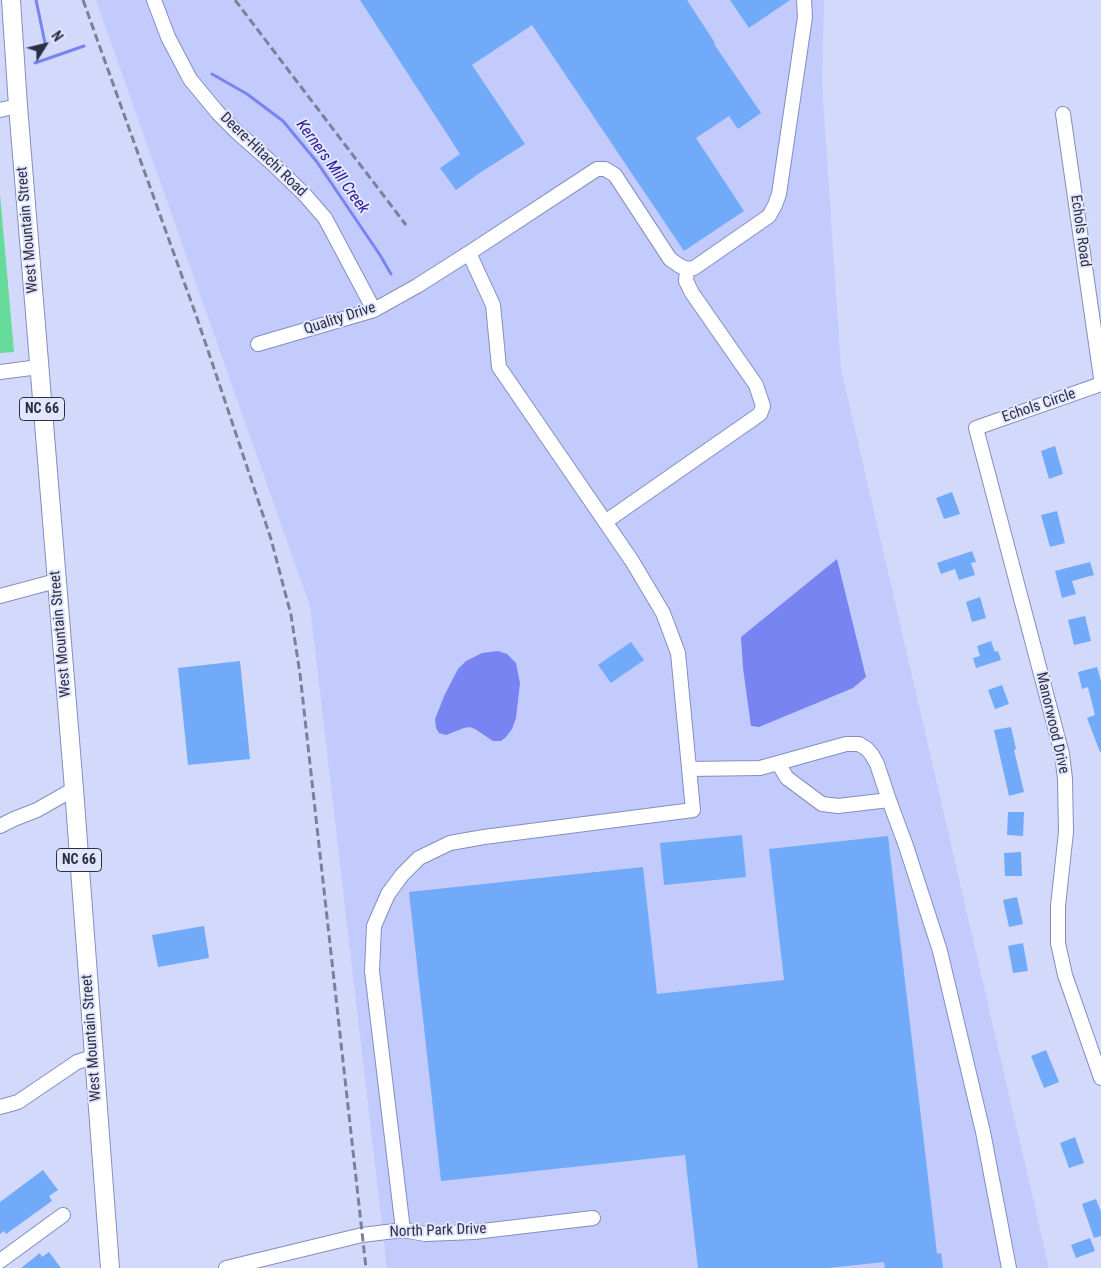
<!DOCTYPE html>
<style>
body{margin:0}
#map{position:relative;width:1101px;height:1268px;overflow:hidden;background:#d2d9fa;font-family:"Roboto Condensed",sans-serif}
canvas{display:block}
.north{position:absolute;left:20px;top:20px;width:50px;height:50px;-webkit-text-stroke:4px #e2e7fd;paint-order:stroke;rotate:54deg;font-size:14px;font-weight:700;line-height:20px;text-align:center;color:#2c2f44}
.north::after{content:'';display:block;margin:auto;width:18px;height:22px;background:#2c2f44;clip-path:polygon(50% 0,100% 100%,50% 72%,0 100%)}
</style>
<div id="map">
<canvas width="1101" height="1268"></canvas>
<div class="north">N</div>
</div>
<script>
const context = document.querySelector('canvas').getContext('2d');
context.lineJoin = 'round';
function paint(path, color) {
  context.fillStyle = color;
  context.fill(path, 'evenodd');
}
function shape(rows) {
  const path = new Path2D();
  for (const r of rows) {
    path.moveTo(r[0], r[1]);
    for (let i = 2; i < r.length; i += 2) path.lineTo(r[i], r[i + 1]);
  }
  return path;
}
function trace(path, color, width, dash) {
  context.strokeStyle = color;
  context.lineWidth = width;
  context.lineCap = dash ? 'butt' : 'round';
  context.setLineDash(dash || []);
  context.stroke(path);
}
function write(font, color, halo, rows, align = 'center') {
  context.font = font + ' "Roboto Condensed",sans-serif';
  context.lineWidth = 4;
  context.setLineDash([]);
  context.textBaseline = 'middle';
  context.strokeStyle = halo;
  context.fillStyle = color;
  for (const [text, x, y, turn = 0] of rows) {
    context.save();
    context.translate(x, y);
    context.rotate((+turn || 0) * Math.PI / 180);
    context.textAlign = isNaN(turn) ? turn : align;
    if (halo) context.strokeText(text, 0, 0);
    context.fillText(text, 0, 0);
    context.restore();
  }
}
paint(shape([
 [96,0,824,0,822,84,841,369,1049,1268,387,1268,310,606]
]), '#c2cbfc');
paint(shape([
 [0,194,14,352,0,353]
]), '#67db99');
paint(shape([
 [837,559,866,677,853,688,759,727,751,726,743,668,741,637],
 [498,651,507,654,516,663,520,683,516,718,512,729,506,737,501,741,493,741,475,729,470,727,464,728,446,735,439,733,436,728,435,719,445,694,458,669,466,661,482,653]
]), '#7884f1');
trace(shape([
 [36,0,45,43],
 [35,63,84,46],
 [212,74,247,94,283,121,317,162,380,255,391,274]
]), '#7884f1', 3);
paint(shape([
 [360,0,687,0,715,43,714,44,761,113,738,129,729,116,696,138,744,211,684,251,532,25,472,65,525,144,478,174,456,190,440,168,460,154],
 [730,0,790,0,749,28],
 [1055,446,1063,474,1049,479,1041,451],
 [952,492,960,514,944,519,936,498],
 [1057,511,1065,543,1050,547,1041,515],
 [972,551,976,562,971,563,975,575,959,580,955,569,941,574,937,563],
 [1090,562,1094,575,1072,581,1076,594,1062,598,1055,571],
 [980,597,986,618,972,622,966,602],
 [1085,616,1091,641,1074,645,1068,620],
 [991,641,995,652,998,651,1001,660,976,668,973,658,980,656,977,646],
 [631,642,644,660,611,683,598,665],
 [240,661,250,759,188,765,178,668],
 [1097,667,1101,681,1101,752,1100,752,1087,718,1095,715,1088,687,1082,689,1078,672],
 [1002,685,1009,704,995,709,988,690],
 [1011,727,1016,749,1014,750,1024,792,1009,796,994,730],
 [1008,812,1024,812,1023,836,1007,835],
 [742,835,746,877,664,885,660,843],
 [888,836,937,1254,941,1253,943,1268,885,1268,884,1262,828,1268,698,1268,685,1155,441,1181,409,892,643,867,657,994,784,980,769,849],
 [1021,852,1022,876,1005,876,1004,853],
 [1017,897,1023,924,1009,927,1003,900],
 [204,926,209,958,158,967,152,935],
 [1023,943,1028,971,1013,973,1008,946],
 [1046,1050,1059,1082,1044,1088,1031,1056],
 [1075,1137,1084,1163,1069,1168,1060,1143],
 [43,1170,58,1190,49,1196,52,1201,6,1234,4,1231,0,1234,0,1202],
 [1096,1199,1101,1212,1101,1236,1094,1238,1082,1204],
 [1090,1238,1095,1251,1076,1258,1071,1245],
 [49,1252,61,1268,21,1268,40,1253,42,1257]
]), '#70aaf8');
const minor = shape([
 [154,0,168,37,190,79,218,113,237,132,273,164,305,195,325,218,374,310],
 [0,110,18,106],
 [1063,114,1101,378],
 [258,344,374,310,417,286,469,253,597,169,605,169,615,175,670,259,680,266,687,269,694,268,769,216,775,205,779,194,805,17,804,0],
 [0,372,39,367],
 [1101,384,976,428,1062,754,1065,779,1066,832,1058,906,1058,943,1065,975,1101,1078],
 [605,522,760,414,763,406,756,385,692,293,686,281,687,269],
 [0,596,56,581],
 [689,769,760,768,846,744,859,744,867,749,872,755,877,764,889,800,838,806,822,804,787,778,778,763],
 [889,800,906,846,940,951,983,1132,1009,1268],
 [0,826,14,819,37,810,74,789],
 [0,1107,18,1102,77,1062,93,1057],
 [403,1230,372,971,374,926,388,894,402,875,419,858,450,843,484,837,693,810,678,653,663,613,632,561,499,367,493,305,469,253],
 [0,1261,63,1215],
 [226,1268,362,1235,403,1230,425,1234,474,1232,593,1218]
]);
const major = shape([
 [11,0,18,106,74,789,110,1268]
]);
trace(minor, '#858ec1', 16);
trace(major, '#858ec1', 20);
trace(minor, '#fff', 14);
trace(major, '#fff', 18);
trace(shape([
 [83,0,197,318,224,398,271,539,291,615,300,674,366,1268],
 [235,0,406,225]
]), '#7b809b', 3, [8, 4]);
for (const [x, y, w] of [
 [42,409,45],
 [79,860,45]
]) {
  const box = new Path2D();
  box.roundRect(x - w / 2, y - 11.5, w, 23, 4);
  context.fillStyle = '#e2e7fd';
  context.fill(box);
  trace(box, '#2c2f44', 1);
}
write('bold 14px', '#2c2f44', null, [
 ["NC 66",42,409],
 ["NC 66",79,860]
]);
write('15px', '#2c2f44', '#e2e7fd', [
 ["Deere-Hitachi Road",263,155,44],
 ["West Mountain Street",28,230,-95],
 ["Echols Road",1080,231,82],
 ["Quality Drive",340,319,-18],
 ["Echols Circle",1039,406,-19],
 ["West Mountain Street",61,634,-95],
 ["Manorwood Drive",1052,723,77],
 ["West Mountain Street",92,1038,-94],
 ["North Park Drive",438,1231,-2]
]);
write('italic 16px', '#2a1799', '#e2e7fd', [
 ["Kerners Mill Creek",332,167,54]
]);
</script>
